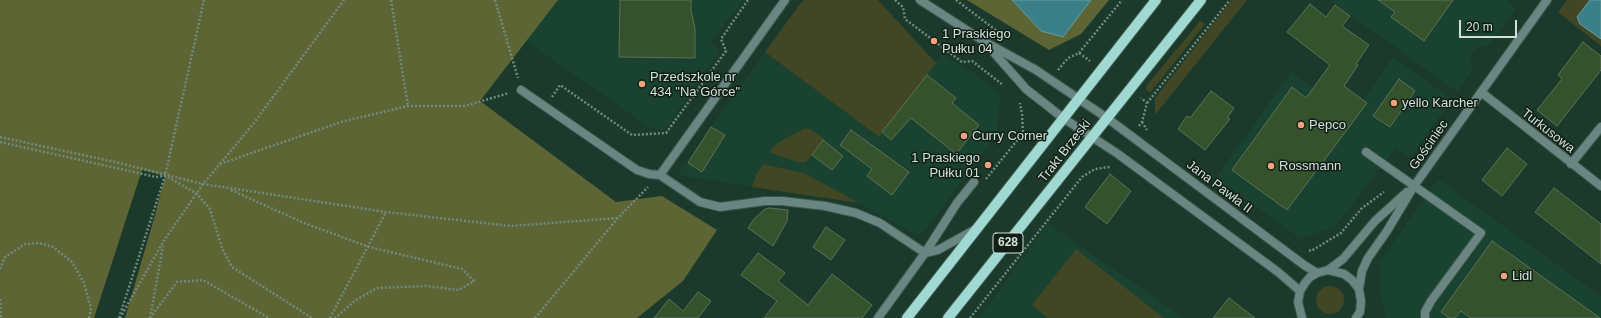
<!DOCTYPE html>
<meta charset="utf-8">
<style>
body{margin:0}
#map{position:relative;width:1601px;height:318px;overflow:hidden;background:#1b3a2c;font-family:Arial,sans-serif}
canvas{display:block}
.scale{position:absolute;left:1459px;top:20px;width:58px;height:18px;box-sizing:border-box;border:2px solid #d0e1d8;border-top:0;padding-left:5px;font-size:12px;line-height:14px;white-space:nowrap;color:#d0e1d8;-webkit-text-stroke:3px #111e17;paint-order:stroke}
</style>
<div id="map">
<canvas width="1601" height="318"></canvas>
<div class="scale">20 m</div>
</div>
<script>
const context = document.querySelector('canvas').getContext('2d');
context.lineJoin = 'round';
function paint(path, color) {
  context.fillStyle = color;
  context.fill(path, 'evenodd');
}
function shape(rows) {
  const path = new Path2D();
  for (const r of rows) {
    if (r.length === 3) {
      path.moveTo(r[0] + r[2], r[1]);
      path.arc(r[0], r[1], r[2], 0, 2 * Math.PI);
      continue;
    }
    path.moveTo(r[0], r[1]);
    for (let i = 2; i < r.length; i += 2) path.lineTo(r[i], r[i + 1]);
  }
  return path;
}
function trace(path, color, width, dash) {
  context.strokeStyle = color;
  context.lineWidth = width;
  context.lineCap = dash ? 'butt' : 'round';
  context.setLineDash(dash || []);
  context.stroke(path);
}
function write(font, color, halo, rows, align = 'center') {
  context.font = font + ' Arial,sans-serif';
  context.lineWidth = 3;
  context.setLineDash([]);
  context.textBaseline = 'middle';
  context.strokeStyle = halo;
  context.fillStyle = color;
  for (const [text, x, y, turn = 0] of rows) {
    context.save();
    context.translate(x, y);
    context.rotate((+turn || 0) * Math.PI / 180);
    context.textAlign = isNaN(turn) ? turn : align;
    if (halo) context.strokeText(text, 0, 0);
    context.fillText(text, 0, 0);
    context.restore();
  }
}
paint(shape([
 [558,0,743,0,710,43,720,50,664,131,649,127,526,41],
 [1330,0,1510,0,1508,3,1516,9,1490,44,1477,47,1468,59,1474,67,1457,92],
 [765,52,879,137,941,54,974,73,1001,95,996,135,925,231,916,235,859,203,677,175],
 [1393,57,1452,99,1410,158,1395,148,1336,226,1301,239,1231,188,1229,190,1215,179,1291,72,1352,116],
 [1438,179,1601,296,1601,318,1386,318,1380,294,1379,263],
 [1048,224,1052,226,1184,318,979,318]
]), '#194230');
paint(shape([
 [803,0,878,0,936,63,879,137,765,52],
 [1232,0,1247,0,1155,115,1155,98],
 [1567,0,1601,0,1601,46,1558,12],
 [1200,21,1205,24,1150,93,1146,89,1147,85],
 [805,128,811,130,824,139,806,162,797,162,771,153,770,150,779,142],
 [763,164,804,173,859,203,752,187,756,175],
 [1076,249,1164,318,1048,318,1032,305],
 [1330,300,14]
]), '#414625');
paint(shape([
 [0,0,558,0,480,101,616,202,662,196,717,230,683,281,637,318,125,318,155,215,165,176,142,170,94,318,0,318],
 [967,0,1012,0,1041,31,1063,37,1091,0,1109,0,1081,34,1049,50]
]), '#5d6535');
const water = shape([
 [1012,0,1091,0,1063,37,1041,31,1012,0],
 [1590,0,1601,0,1601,39,1580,24,1577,17,1590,0]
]);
paint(water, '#3b7f89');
trace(water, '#689ca1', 1);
const building = shape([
 [620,0,691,0,691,10,695,29,695,58,619,57,620,0],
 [1378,0,1453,0,1424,41,1391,17,1395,12,1378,0],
 [1310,4,1326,17,1335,5,1350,16,1342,26,1369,45,1356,64,1358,65,1344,86,1367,103,1287,210,1232,170,1292,87,1306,98,1330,65,1287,32,1310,4],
 [1583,42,1601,56,1601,70,1557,126,1537,110,1562,79,1558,75,1583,42],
 [927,75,956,98,952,103,979,125,956,154,911,118,891,140,882,132,927,75],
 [1399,79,1415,91,1390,127,1373,116,1399,79],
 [1211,91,1234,108,1227,118,1230,119,1205,150,1178,129,1187,116,1190,118,1211,91],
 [711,127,725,135,702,172,688,163,711,127],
 [851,130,909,172,892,195,867,176,872,169,840,145,851,130],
 [823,140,843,156,832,170,812,155,823,140],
 [1507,148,1527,164,1502,196,1482,180,1507,148],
 [1110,174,1131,191,1107,224,1085,207,1110,174],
 [1554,188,1601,224,1601,264,1535,212,1554,188],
 [769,208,788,210,787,221,773,246,748,228,754,219,765,209,769,208],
 [826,227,845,240,831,260,813,247,826,227],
 [1492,241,1600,318,1471,318,1461,311,1455,318,1449,318,1441,312,1492,241],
 [758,253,785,273,778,281,808,305,832,274,872,305,862,318,764,318,777,301,741,275,758,253],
 [698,292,711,301,698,318,654,318,669,299,683,311,698,292],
 [1229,298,1255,318,1213,318,1229,298]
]);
paint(building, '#34522c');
trace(building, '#5d7158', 1);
const service = shape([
 [1366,152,1481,233,1431,301,1425,312,1425,318],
 [660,175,700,202,720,207,765,201,782,201,825,206,856,213,880,223,925,253,938,250,974,230],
 [878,318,925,253,957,203,974,182]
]);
const minor = shape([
 [521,90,637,170,649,174,660,175,785,0],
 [1481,92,1601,186],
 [1571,164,1601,127],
 [1328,270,1343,259,1375,221,1407,192],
 [1359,289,1362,271,1368,258,1387,231,1414,186,1547,0]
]);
const tertiary = shape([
 [920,0,985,42,1036,70,1107,118,1304,265,1317,273],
 [989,47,1026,89,1063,118,1118,154,1278,272,1300,291],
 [1302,318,1298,302,1300,291,1305,283,1310,277,1317,273,1328,270,1344,274,1352,280,1359,289,1361,301,1360,312,1356,318]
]);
const primary = shape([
 [907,318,1156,0],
 [948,318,1201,0]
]);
trace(service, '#3c584b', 10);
trace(minor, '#3c584b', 10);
trace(tertiary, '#3c584b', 10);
trace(primary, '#3c584b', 12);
trace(shape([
 [391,0,408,106],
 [495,0,518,78],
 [895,0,903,7,905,19,962,62,972,61,1003,85],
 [956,0,997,31],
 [1079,53,1122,0],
 [1058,70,1068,58,1079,53,1090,61],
 [552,97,560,85,632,135,666,133,726,51,721,39,748,0],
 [1147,103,1230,0],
 [1142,122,1147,130],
 [1139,126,1142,122,1147,103,1141,98],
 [0,137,115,162,203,184,386,212,511,226,618,218],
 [0,142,156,177,163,176],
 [220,164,341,122,408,106,465,106,509,93],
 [168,177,197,194,210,209,222,248,232,267,312,318],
 [986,179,1023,133,1022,114,1020,103],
 [231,190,304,223,369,247,462,269,474,281,459,290,426,286,377,288,356,300,335,318],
 [1309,250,1311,251,1341,233,1362,208,1384,192],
 [0,269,5,257,25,244,39,243,53,247,72,262,84,283,91,308,89,318],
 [0,299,1,318],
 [119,318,165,176,204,0],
 [120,318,163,242,203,184,254,123,344,0],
 [150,318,177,282,203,280,269,318],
 [150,318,163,246],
 [330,318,386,212],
 [535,318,618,218,648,187],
 [970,318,1082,177,1095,169,1110,167]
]), '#728a7e', 2.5, [2, 2]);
trace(service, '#6b8682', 8);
trace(minor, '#6b8682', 8);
trace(tertiary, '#6b8682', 8);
trace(primary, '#a0d9d1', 10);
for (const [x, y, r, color] of [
 [934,41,4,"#f0a27a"],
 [642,84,4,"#f0a27a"],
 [1394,103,4,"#f0a27a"],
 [1301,125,4,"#f0a27a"],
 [964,136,4,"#f0a27a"],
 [988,165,4,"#f0a27a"],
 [1271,166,4,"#f0a27a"],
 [1504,276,4,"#f0a27a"]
]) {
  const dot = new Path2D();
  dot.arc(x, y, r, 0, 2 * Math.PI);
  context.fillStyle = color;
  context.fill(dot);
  trace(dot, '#111e17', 1.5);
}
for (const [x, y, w] of [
 [1008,243,30]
]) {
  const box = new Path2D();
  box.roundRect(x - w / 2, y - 10, w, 20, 3);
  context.fillStyle = '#111e17';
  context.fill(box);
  trace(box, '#d0e1d8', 1);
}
write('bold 12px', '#d0e1d8', null, [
 ["628",1008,243]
]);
write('13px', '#d0e1d8', '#111e17', [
 ["1 Praskiego",942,34],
 ["Pułku 04",942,49],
 ["Przedszkole nr",650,77],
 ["434 \"Na Górce\"",650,92],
 ["yello Karcher",1402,103],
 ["Pepco",1309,125],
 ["Curry Corner",972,136],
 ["1 Praskiego",980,158,"right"],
 ["Pułku 01",980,173,"right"],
 ["Rossmann",1279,166],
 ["Lidl",1512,276]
], 'left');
write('13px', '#d0e1d8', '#111e17', [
 ["Turkusowa",1548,131,38],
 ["Gościniec",1429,145,-55],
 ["Trakt Brzeski",1065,151,-52],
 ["Jana Pawła II",1219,187,37]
]);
</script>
